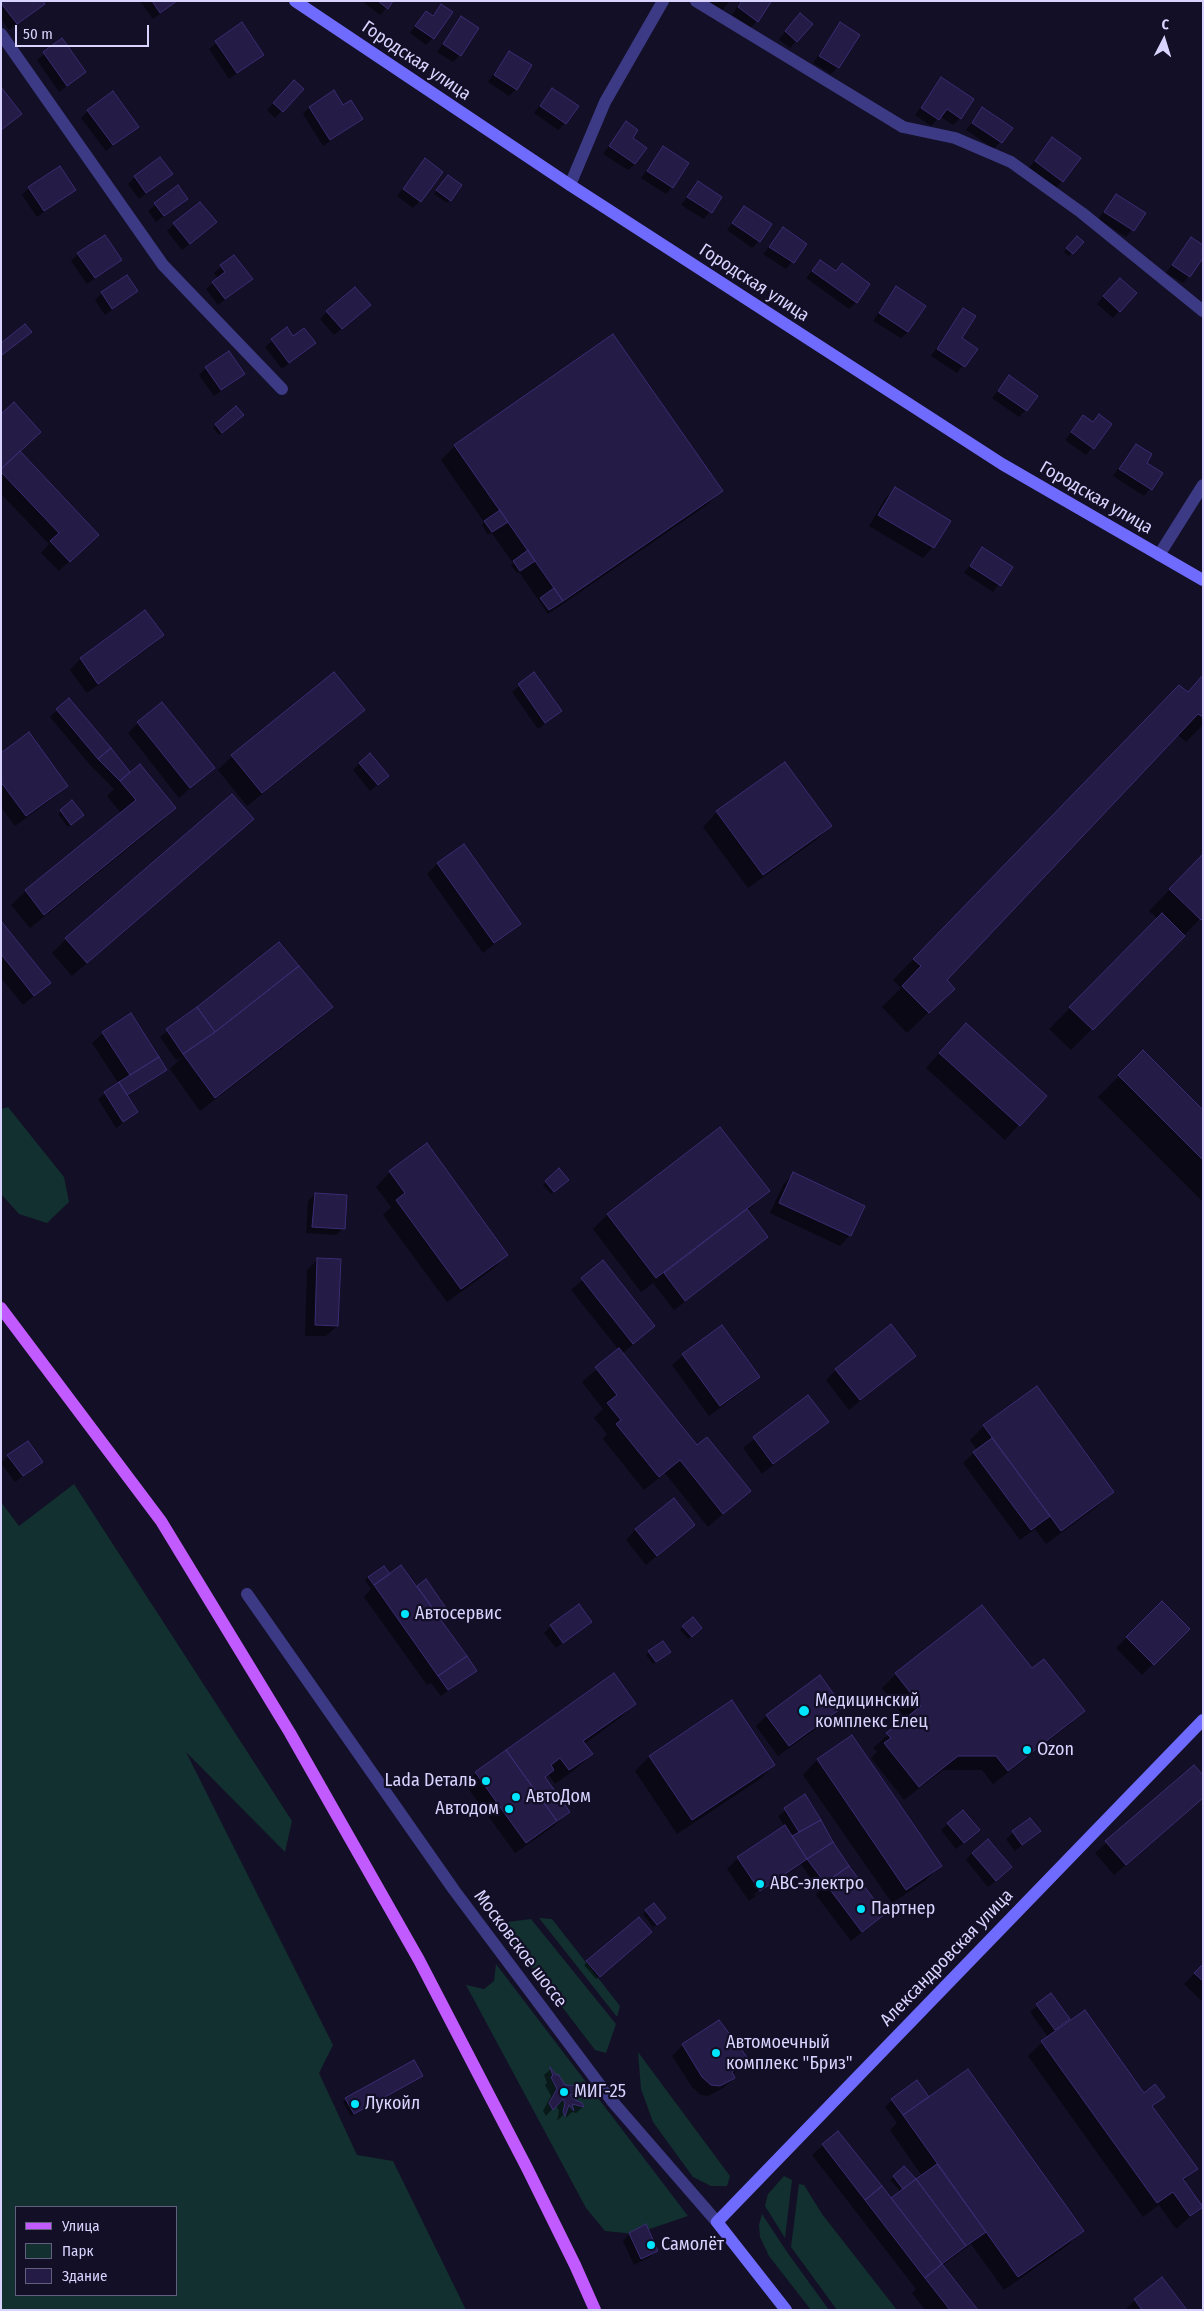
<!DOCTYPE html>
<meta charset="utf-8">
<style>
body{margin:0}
#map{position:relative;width:1204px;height:2311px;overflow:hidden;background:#130f26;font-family:"Fira Sans Condensed",sans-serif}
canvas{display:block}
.frame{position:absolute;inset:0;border:2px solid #d9d4ff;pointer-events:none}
.legend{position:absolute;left:15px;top:2206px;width:162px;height:90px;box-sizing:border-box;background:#130f26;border:1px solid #625e7d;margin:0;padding:6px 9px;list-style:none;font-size:15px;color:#d9d4ff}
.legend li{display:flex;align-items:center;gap:10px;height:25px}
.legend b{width:25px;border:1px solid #625e7d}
.north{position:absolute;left:1139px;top:15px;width:50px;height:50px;-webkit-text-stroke:4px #130f26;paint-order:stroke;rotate:5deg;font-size:14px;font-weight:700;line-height:20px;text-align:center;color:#d9d4ff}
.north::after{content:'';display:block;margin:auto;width:18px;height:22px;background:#d9d4ff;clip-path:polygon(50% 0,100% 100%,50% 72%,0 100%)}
.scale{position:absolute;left:15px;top:25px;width:134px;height:22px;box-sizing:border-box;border:2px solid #d9d4ff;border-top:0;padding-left:6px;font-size:15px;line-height:18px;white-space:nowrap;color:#d9d4ff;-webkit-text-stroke:4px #130f26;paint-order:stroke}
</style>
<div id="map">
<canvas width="1204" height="2311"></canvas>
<div class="frame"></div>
<ul class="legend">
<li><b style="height:6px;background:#c25bff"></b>Улица</li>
<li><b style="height:14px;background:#12302f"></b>Парк</li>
<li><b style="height:14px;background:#241b47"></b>Здание</li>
</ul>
<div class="north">С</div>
<div class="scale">50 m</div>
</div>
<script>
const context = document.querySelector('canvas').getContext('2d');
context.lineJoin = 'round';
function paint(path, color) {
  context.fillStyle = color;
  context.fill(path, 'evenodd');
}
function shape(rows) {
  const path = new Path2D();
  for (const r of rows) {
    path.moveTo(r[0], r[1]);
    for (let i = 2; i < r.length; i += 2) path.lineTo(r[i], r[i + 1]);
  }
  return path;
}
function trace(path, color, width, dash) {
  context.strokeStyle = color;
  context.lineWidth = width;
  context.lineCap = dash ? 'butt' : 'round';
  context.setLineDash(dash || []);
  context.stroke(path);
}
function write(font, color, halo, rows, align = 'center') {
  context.font = font + ' "Fira Sans Condensed",sans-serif';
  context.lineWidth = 4.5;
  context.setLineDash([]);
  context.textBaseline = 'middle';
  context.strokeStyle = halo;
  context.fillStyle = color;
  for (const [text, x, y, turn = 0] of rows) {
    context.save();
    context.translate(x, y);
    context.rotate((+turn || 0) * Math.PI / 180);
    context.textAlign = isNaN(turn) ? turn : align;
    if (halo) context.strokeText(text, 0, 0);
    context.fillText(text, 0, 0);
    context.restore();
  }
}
paint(shape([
 [8,1107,64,1177,69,1202,47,1223,19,1214,1,1194,1,1109],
 [74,1484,292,1821,285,1852,186,1752,333,2045,319,2073,357,2155,393,2161,466,2310,1,2310,1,1502,19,1526],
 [176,2207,176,2295,16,2295,16,2207],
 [539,1918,552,1919,620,2006,617,2017],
 [531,1919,616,2024,606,2053,595,2050,502,1928,507,1922],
 [496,1964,688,2216,635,2234,605,2231,586,2208,466,1985,484,1989,494,1981],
 [638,2052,730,2176,727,2186,711,2186,693,2177,653,2122,641,2089],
 [784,2176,792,2180,785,2238,765,2206,768,2194],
 [799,2184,804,2185,822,2214,897,2310,837,2310,791,2247],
 [762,2214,787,2252,829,2310,811,2310,769,2256,760,2237,759,2225]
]), '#12302f');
paint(shape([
 [1,1,41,1,43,4,9,30,1,19],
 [140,1,177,1,153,19],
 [362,1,392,1,380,15],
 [707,1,730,1,722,10],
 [741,1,767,1,757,21,750,28,732,15],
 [441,5,433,38,426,45,410,33,426,12,431,16],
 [461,18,460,55,453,62,437,52],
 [794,22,796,41,790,48,779,39],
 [242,24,262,54,229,79,209,49],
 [840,24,838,67,831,74,813,63],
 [62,40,85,72,59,92,37,60],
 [509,52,516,89,509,96,488,82],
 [941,79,960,118,953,125,940,116,931,126,915,115],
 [288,88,302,89,275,118,267,110],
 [553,89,565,123,558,130,534,113],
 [343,107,362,119,323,146,303,114,309,108],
 [983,109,1011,128,994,149,966,130],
 [88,111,137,126,106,151,81,118],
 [626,123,631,138,635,164,628,170,603,154],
 [1052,139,1062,181,1056,188,1029,168],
 [663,148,672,187,666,194,641,178],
 [425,160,420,201,413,208,397,196],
 [171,173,139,199,128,184,135,177],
 [445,180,460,186,447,203,434,194],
 [698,183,720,197,704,219,681,205],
 [177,187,186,199,156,222,148,211],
 [29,188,74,189,37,217,22,195],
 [1116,196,1144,214,1126,237,1098,219],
 [744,207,759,241,752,248,727,230],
 [174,224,208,228,182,250,167,231],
 [783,229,806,244,786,269,763,254],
 [1077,237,1082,242,1069,256,1064,252],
 [1191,239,1189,276,1183,283,1166,273],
 [78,254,121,259,87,284,71,261],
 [234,256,251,279,218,305,206,289,218,279,214,273],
 [820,261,856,302,849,309,806,278],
 [1113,286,1119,311,1113,318,1097,304],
 [896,288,908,332,901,338,873,321],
 [136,291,105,315,95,300,102,293],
 [963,310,960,339,976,349,957,373,931,356],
 [327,312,362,312,334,335,320,319],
 [286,329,293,338,314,343,282,369,265,347],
 [206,368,243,374,214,396,199,375],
 [1009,377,1026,410,1019,417,992,398],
 [236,408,239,417,219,435,213,428],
 [1,415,19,452,86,545,59,571,41,553,49,544,1,494],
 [1084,416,1092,423,1099,416,1111,424,1086,455,1065,440],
 [1136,445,1145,463,1161,474,1144,496,1113,476],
 [455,446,721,491,707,505,548,614,519,572,517,573,511,565,513,563,491,532,488,535,482,525,484,522,441,460],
 [895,489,933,547,923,558,869,526,885,499],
 [983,549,1011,568,993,592,964,573],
 [145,612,162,635,151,646,87,693,70,670,80,659],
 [534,674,560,711,538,729,512,692],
 [1203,677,1203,725,1186,742,1177,734,945,979,932,1009,907,1033,882,1007,901,988,893,980,1158,708,1187,693],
 [363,709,349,724,247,806,218,770,232,756],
 [57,710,123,781,175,808,161,822,30,928,11,905,26,891,122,814,107,796,114,789,91,766,50,717],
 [138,723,213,768,179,798,128,733],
 [1,754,66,786,56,796,15,826,1,807],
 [360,763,381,782,370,791,353,770],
 [72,802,79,818,68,827,58,814],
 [717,812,830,826,816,840,748,888,703,827],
 [252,819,72,976,52,953,66,939],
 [463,846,519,924,483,953,427,874,437,864],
 [1203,855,1203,916,1071,1050,1049,1029,1158,919,1149,911],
 [1,923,49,983,23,1005,1,978],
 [331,1007,317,1021,200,1111,170,1069,181,1058,176,1060,160,1037,198,1008],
 [131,1015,166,1069,127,1096,137,1112,116,1128,98,1099,119,1084,92,1043,103,1033],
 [952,1039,1045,1096,1005,1140,926,1068],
 [1143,1052,1203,1112,1203,1202,1098,1097],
 [720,1129,768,1191,747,1211,767,1237,674,1310,653,1283,641,1292,593,1229,607,1215],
 [427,1145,507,1254,493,1269,447,1302,383,1215,391,1207,376,1187,390,1172],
 [793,1174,850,1235,840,1246,770,1213,783,1185],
 [546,1182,564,1183,551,1194,543,1185],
 [315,1194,343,1228,336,1235,306,1233,308,1201],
 [318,1259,337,1326,326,1336,305,1336,307,1270],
 [603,1262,654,1326,622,1354,696,1447,749,1491,708,1527,665,1473,644,1490,603,1439,607,1434,594,1418,603,1409,582,1382,619,1350,571,1290],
 [722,1326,759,1377,748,1387,709,1416,672,1365,683,1355],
 [915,1356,849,1410,826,1380,836,1370],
 [808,1397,827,1422,762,1474,743,1448],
 [984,1426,1113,1491,1098,1506,1046,1544,1035,1529,1020,1540,963,1463,977,1450,970,1440],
 [8,1456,41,1462,15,1482,1,1463],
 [694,1525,646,1565,626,1540,636,1529],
 [389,1575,417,1588,426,1581,445,1607,436,1615,476,1670,441,1696,431,1683,427,1685,364,1597,371,1589,365,1580,368,1577],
 [1162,1603,1188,1629,1142,1675,1116,1648],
 [591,1621,556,1648,544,1633,551,1626],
 [683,1627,700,1628,688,1639,680,1630],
 [649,1652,666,1655,653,1664,646,1655],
 [1032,1670,1083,1711,1069,1725,993,1784,982,1770,943,1770,904,1800,871,1758,877,1752,873,1748,906,1719,882,1688,896,1674],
 [613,1675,634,1704,620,1718,584,1744,591,1754,577,1768,555,1784,548,1774,544,1778,568,1812,554,1826,515,1853,465,1784,476,1773],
 [819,1677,841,1707,831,1718,778,1756,756,1726,766,1716],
 [852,1737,940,1866,926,1880,892,1903,803,1775,817,1760],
 [649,1757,774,1765,760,1779,677,1834,635,1771],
 [1194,1766,1203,1798,1114,1875,1095,1853],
 [805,1796,848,1866,884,1914,851,1941,816,1895,819,1891,801,1864,749,1901,727,1869,738,1858,785,1827,778,1816],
 [795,1866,795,1869,755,1896,754,1894],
 [1030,1819,1039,1831,1015,1851,1006,1839],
 [948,1824,971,1837,956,1849,941,1830],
 [972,1853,1004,1874,988,1887,966,1860],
 [646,1911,661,1921,653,1927,643,1914],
 [648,1935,596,1979,584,1965,587,1962],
 [1203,1965,1203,2002,1184,1984],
 [1051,1995,1068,2019,1061,2028,1143,2094,1163,2097,1152,2108,1196,2169,1183,2182,1201,2207,1176,2229,1159,2205,1143,2217,1028,2056,1048,2037,1030,2012],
 [683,2045,748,2061,732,2075,734,2078,723,2088,708,2096,701,2095,692,2087,672,2056],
 [551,2069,564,2086,583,2093,576,2099,571,2100,583,2107,576,2113,572,2112,567,2117,564,2114,557,2121,559,2111,556,2105,546,2116,543,2111,551,2096,545,2085,547,2083,544,2075],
 [421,2076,351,2116,343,2102,346,2099],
 [927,2097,1082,2231,1068,2245,1004,2290,971,2244,942,2266,976,2310,925,2310,912,2293,916,2289,812,2155,837,2133,891,2200,901,2192,890,2180,904,2168,911,2183,922,2176,890,2130,897,2123,885,2107,892,2100],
 [629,2234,657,2250,650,2257,634,2265,623,2241],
 [1135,2300,1185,2310,1125,2310]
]), '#0007');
const building = shape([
 [3,1,43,1,45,4,17,24,1,3,3,1],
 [152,1,177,1,160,13,152,1],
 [378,1,393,1,388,9,378,1],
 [742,1,770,1,771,2,758,22,738,7,742,1],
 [441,4,453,12,434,39,415,26,426,11,433,16,441,4],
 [800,13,813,24,797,42,785,31,800,13],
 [461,16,479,28,461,56,443,44,461,16],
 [242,22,264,55,237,73,215,41,242,22],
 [840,22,860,35,839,68,819,56,840,22],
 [62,38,86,72,67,86,43,52,62,38],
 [509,51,532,65,517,90,494,75,509,51],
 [941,77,974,99,961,119,947,109,939,120,921,108,941,77],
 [294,80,304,89,283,112,273,103,294,80],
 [1,87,22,114,1,130,1,87],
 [552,88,579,106,566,124,540,106,552,88],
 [334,90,343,105,351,100,363,119,330,140,309,107,334,90],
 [113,91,139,127,113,145,87,110,113,91],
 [982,107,1013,128,1002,143,972,123,982,107],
 [626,121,638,130,633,138,647,148,635,164,609,146,626,121],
 [1052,137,1081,158,1063,182,1035,161,1052,137],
 [663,146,689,163,673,188,647,171,663,146],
 [160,157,173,174,146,193,134,176,160,157],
 [425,158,443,172,421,202,403,189,425,158],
 [60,166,76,190,44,211,28,187,60,166],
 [448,175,462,185,451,201,436,190,448,175],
 [698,181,722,197,712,213,687,197,698,181],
 [178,185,188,199,164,216,154,203,178,185],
 [1116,194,1146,213,1134,231,1104,212,1116,194],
 [200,202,217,222,190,244,173,223,200,202],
 [744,206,772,224,760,242,732,223,744,206],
 [783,227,807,244,794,263,769,247,783,227],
 [105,235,122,260,95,278,77,253,105,235],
 [1077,236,1084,242,1073,254,1066,248,1077,236],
 [1191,237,1203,245,1203,258,1190,277,1172,265,1191,237],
 [234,255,253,279,225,299,212,282,225,272,220,265,234,255],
 [820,260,836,271,842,263,870,284,857,303,812,271,820,260],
 [127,275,138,291,112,309,101,292,127,275],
 [1120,278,1137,293,1120,312,1103,296,1120,278],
 [896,286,926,306,908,332,879,313,896,286],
 [355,287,371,305,342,329,326,311,355,287],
 [963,308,976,316,962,338,978,349,965,367,937,349,963,308],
 [25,324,32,332,2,355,1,343,25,324],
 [287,327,293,336,304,328,316,343,289,363,271,339,287,327],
 [613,334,723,491,563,601,454,445,613,334],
 [229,351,245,374,221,390,205,367,229,351],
 [1009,375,1038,396,1027,411,998,391,1009,375],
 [14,402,41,432,1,469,1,414,14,402],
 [236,406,244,415,222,433,215,424,236,406],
 [1099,414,1112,424,1094,449,1071,432,1083,415,1093,422,1099,414],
 [1136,444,1152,454,1147,463,1163,473,1152,490,1119,469,1136,444],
 [20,451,99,535,70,562,50,541,59,533,1,472,1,469,20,451],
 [895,487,951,521,934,548,878,515,895,487],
 [500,510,508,522,492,532,484,521,500,510],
 [982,547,1013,567,1001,586,970,566,982,547],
 [528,550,535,561,520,571,513,561,528,550],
 [554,588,563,601,549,610,540,598,554,588],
 [145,610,164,635,98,684,80,658,145,610],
 [334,672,365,710,262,793,231,755,334,672],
 [534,672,562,711,545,723,518,684,534,672],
 [1203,675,1203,717,1198,714,947,980,955,989,929,1013,902,986,921,966,913,959,1179,685,1188,692,1203,675],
 [69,698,111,748,98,759,56,709,69,698],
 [162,702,215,768,190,788,137,722,162,702],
 [29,732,68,786,26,816,1,782,1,753,29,732],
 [111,748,130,772,120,781,98,759,111,748],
 [370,753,389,776,378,785,359,763,370,753],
 [785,762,832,826,763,875,716,811,785,762],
 [140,764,176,808,44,915,25,890,136,800,120,781,140,764],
 [232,794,254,819,87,963,65,938,232,794],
 [72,800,84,815,71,825,60,810,72,800],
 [464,844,521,924,494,943,437,863,464,844],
 [1203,854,1203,918,1201,920,1169,889,1203,854],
 [1162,913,1185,936,1093,1030,1069,1007,1162,913],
 [1,921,51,983,34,996,1,954,1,921],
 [279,942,299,966,215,1032,197,1007,279,942],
 [299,966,333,1007,215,1098,183,1054,215,1032,299,966],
 [197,1007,215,1032,183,1054,166,1029,197,1007],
 [131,1013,159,1057,130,1075,102,1032,131,1013],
 [966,1023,1047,1096,1020,1126,939,1053,966,1023],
 [1143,1050,1203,1110,1203,1160,1118,1075,1143,1050],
 [159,1057,167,1070,127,1095,119,1082,159,1057],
 [119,1082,138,1112,123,1122,104,1092,119,1082],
 [720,1127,770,1191,656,1278,607,1214,720,1127],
 [427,1143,508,1255,461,1289,396,1200,405,1193,389,1171,427,1143],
 [559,1168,569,1180,554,1192,545,1181,559,1168],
 [793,1172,865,1206,851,1236,779,1203,793,1172],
 [315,1193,347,1195,345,1229,312,1227,315,1193],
 [747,1209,768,1237,685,1301,664,1273,747,1209],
 [317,1258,341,1259,338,1326,315,1325,317,1258],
 [603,1260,655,1326,633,1344,581,1278,603,1260],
 [891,1324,916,1356,860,1400,835,1369,891,1324],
 [722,1325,760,1377,720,1406,682,1354,722,1325],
 [619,1348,697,1445,707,1437,751,1491,723,1514,680,1460,659,1477,616,1424,621,1420,607,1403,617,1395,595,1367,619,1348],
 [1037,1386,1114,1492,1061,1531,983,1425,1037,1386],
 [808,1395,829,1422,773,1464,753,1437,808,1395],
 [992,1438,1050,1516,1031,1530,973,1452,992,1438],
 [28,1441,43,1462,23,1476,7,1455,28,1441],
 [674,1498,695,1525,657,1556,635,1529,674,1498],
 [401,1565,467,1656,438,1676,374,1585,401,1565],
 [384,1566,390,1574,374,1585,368,1577,384,1566],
 [426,1579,446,1608,437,1614,417,1586,426,1579],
 [1162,1601,1190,1629,1154,1665,1126,1637,1162,1601],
 [579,1604,592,1622,563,1643,550,1625,579,1604],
 [982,1605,1032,1668,1044,1659,1085,1711,1008,1771,996,1756,958,1756,919,1787,884,1743,891,1738,886,1733,921,1706,895,1673,982,1605],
 [693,1617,702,1628,692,1637,682,1626,693,1617],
 [663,1641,671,1652,656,1662,648,1651,663,1641],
 [467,1656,477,1671,448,1690,438,1676,467,1656],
 [614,1673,636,1704,583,1741,593,1754,569,1770,560,1758,551,1765,554,1770,545,1777,570,1812,557,1821,506,1750,614,1673],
 [820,1675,843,1707,789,1746,766,1715,820,1675],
 [732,1700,775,1765,692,1820,649,1756,732,1700],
 [852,1735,942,1866,906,1890,817,1759,852,1735],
 [506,1750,557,1821,526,1843,475,1772,506,1750],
 [1194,1765,1203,1775,1203,1798,1126,1865,1105,1841,1194,1765],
 [805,1794,821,1820,799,1832,784,1808,805,1794],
 [963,1810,980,1830,964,1843,947,1823,963,1810],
 [1030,1818,1041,1831,1022,1845,1012,1831,1030,1818],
 [821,1820,833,1842,807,1859,792,1836,821,1820],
 [785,1825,807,1859,760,1891,737,1857,785,1825],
 [988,1839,1012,1867,996,1881,972,1853,988,1839],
 [833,1842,849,1866,825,1883,807,1859,833,1842],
 [849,1866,885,1914,862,1932,825,1883,849,1866],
 [654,1903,666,1918,657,1925,645,1910,654,1903],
 [639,1917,652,1932,600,1977,586,1961,639,1917],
 [1203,1964,1203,1981,1194,1973,1203,1964],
 [1051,1993,1070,2019,1055,2030,1036,2004,1051,1993],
 [1085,2010,1144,2093,1155,2084,1165,2097,1152,2106,1198,2169,1183,2179,1203,2207,1190,2216,1173,2192,1157,2203,1041,2041,1085,2010],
 [719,2020,750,2061,732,2072,735,2078,720,2086,711,2085,702,2077,682,2044,719,2020],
 [414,2060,423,2076,354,2114,345,2098,414,2060],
 [550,2067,556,2075,558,2074,565,2085,580,2086,584,2093,570,2095,573,2099,582,2103,584,2107,572,2104,574,2111,569,2105,565,2116,563,2112,565,2103,563,2099,553,2110,549,2103,557,2089,551,2077,553,2076,550,2067],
 [968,2069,1084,2231,1018,2277,903,2115,968,2069],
 [917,2080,929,2097,903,2115,891,2099,917,2080],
 [838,2131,882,2186,865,2200,822,2144,838,2131],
 [937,2164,986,2232,966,2246,916,2179,937,2164],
 [904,2166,916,2179,903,2189,893,2176,904,2166],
 [916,2179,966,2246,942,2264,891,2198,916,2179],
 [882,2186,942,2264,925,2278,865,2200,882,2186],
 [646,2224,658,2251,641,2259,629,2233,646,2224],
 [942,2264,978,2310,950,2310,925,2278,942,2264],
 [1162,2277,1187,2310,1142,2310,1134,2299,1162,2277]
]);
paint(building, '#241b47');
trace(building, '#3b2d73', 1);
trace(shape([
 [696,1,903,127,955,138,1011,162,1082,213,1203,311],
 [1,34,163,265,282,389],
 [570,185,605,102,663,1],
 [1159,555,1203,485],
 [247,1594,454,1890,612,2101,717,2222]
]), '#3d3a85', 12);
trace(shape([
 [295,1,570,185,1002,464,1203,580],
 [786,2310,717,2222,1203,1720]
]), '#6f6bff', 12);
trace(shape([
 [1,1308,161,1521,290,1733,419,1960,527,2168,575,2265,595,2310]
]), '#c25bff', 12);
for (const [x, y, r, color] of [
 [405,1614,5,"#00e5ff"],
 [804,1711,6,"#00e5ff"],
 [1027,1750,5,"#00e5ff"],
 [486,1781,5,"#00e5ff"],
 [516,1797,5,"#00e5ff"],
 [509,1809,5,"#00e5ff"],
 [760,1884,5,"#00e5ff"],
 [861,1909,5,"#00e5ff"],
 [716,2053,5,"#00e5ff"],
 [564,2092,5,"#00e5ff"],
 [355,2104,5,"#00e5ff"],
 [651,2245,5,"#00e5ff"]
]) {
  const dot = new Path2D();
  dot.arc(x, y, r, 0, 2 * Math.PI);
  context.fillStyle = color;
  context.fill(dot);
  trace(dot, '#130f26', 2);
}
write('18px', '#d9d4ff', '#130f26', [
 ["Городская улица",416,61,34],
 ["Городская улица",754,283,33],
 ["Городская улица",1096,498,30],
 ["Московское шоссе",520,1949,53],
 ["Александровская улица",947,1958,-46]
]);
write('18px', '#d9d4ff', '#130f26', [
 ["Автосервис",415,1614],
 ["Медицинский",815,1701],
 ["комплекс Елец",815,1722],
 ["Ozon",1037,1750],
 ["Lada Dеталь",476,1781,"right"],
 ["АвтоДом",526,1797],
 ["Автодом",499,1809,"right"],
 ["АВС-электро",770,1884],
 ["Партнер",871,1909],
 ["Автомоечный",726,2043],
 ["комплекс \"Бриз\"",726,2064],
 ["МИГ-25",574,2092],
 ["Лукойл",365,2104],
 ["Самолёт",661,2245]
], 'left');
</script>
